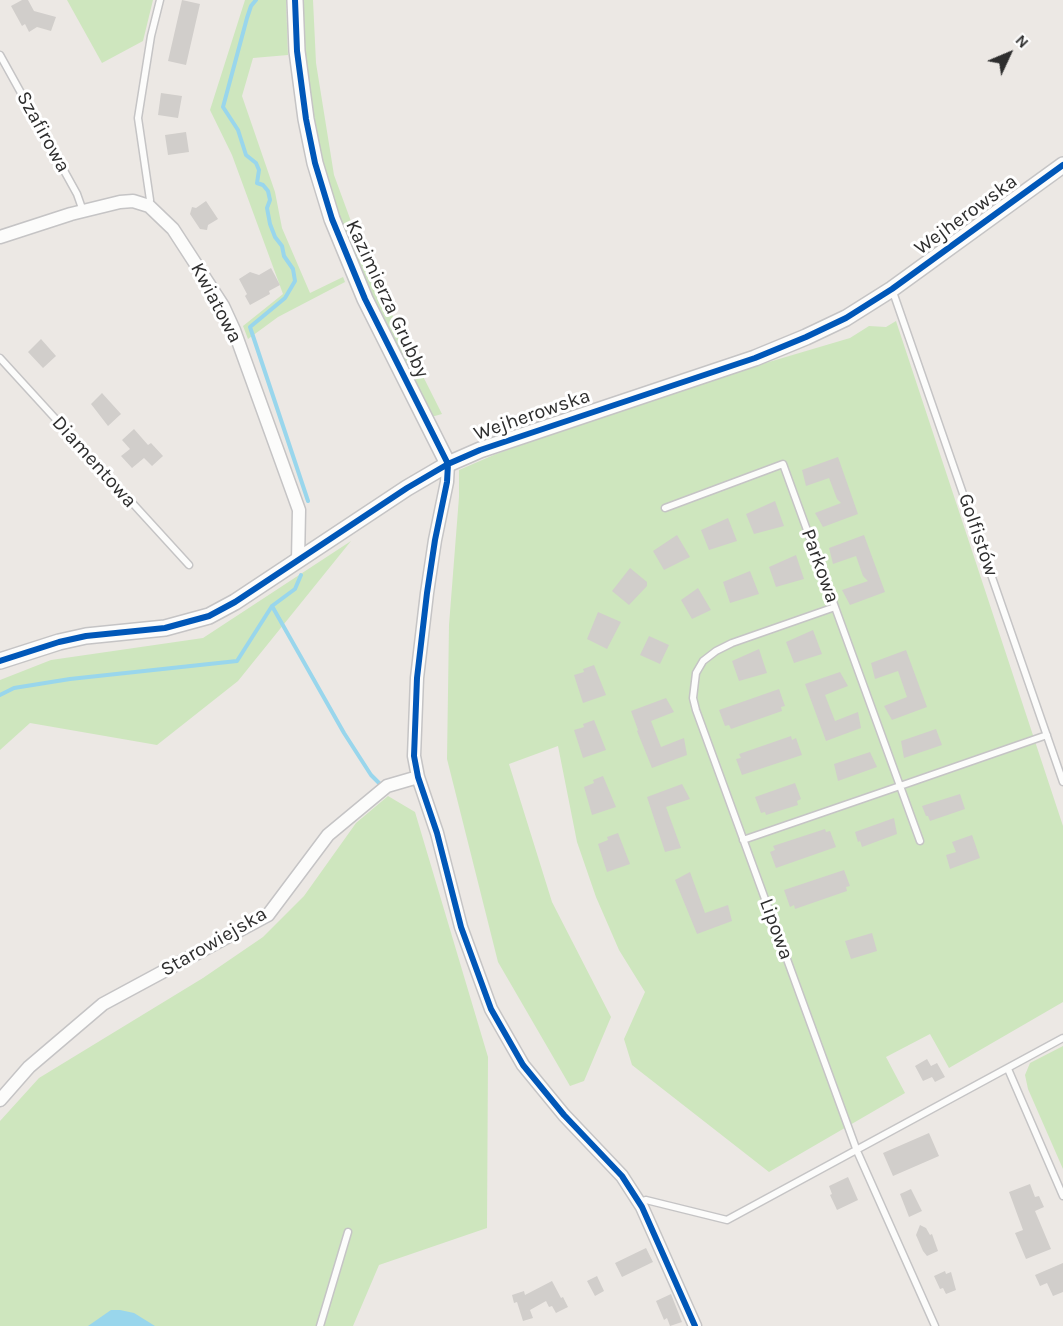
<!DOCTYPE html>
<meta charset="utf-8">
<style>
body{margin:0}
#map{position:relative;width:1063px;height:1326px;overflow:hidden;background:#ece8e4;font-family:Karla,sans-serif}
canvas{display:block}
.north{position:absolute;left:979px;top:24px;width:60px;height:60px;-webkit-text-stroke:4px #fff;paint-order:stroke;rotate:46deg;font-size:16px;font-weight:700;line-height:24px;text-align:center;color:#2e2e2e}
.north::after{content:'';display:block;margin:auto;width:21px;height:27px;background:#2e2e2e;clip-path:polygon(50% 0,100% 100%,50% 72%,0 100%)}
</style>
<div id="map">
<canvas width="1063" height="1326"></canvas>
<div class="north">N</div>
</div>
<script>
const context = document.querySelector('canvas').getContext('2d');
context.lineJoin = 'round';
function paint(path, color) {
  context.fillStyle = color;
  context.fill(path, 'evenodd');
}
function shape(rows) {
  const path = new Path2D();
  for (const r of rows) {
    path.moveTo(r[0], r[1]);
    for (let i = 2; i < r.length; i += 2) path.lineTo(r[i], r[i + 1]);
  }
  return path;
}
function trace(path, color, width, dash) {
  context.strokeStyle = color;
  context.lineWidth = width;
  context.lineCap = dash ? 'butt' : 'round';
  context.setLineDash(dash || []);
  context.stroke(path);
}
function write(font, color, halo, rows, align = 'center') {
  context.font = font + ' Karla,sans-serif';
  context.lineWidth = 6;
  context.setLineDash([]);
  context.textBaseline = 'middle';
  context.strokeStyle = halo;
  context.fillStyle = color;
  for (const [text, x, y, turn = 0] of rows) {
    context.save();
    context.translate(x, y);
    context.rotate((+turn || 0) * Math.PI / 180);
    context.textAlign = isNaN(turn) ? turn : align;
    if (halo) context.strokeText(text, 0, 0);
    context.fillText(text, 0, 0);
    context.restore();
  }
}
paint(shape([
 [67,0,153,0,143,41,102,63],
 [245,0,286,0,288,55,253,58,242,96,275,192,282,228,310,293,343,277,345,282,278,317,248,339,243,326,283,294,232,155,210,110],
 [300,0,313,0,316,63,334,175,367,265,442,414,431,417,390,340,332,206,309,106],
 [896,321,1063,826,1063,1002,949,1068,930,1034,886,1057,905,1093,769,1172,632,1065,624,1039,645,992,619,950,596,897,577,842,558,746,509,764,552,902,611,1017,584,1081,570,1086,498,962,447,759,449,625,459,497,459,470,496,454,590,421,752,367,850,338,869,326,886,327],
 [351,541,238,681,157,745,30,723,0,750,0,680,51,660,203,638],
 [388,796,415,812,488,1057,487,1228,379,1265,353,1326,0,1326,0,1121,39,1078,203,978,263,937,304,896,356,823],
 [1063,1046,1063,1169,1028,1089,1025,1075,1030,1063]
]), '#cee6be');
paint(shape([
 [111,1310,120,1310,134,1313,155,1326,88,1326]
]), '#99d6ec');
trace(shape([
 [256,0,251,6,247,18,223,107,238,130,246,155,256,163,259,170,257,183,263,185,268,191,270,200,267,208,270,224,275,237,282,246,284,256,293,269,295,281,285,298,250,327,308,501],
 [272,606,344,733,371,775,380,784],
 [0,695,14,688,70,679,237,661,272,606,295,589,301,575]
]), '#99d6ec', 4);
paint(shape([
 [22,0,28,0,34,11,56,17,51,31,37,27,29,32,25,24,22,26,11,6],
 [182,0,200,4,186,65,168,61],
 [161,93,182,96,178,118,158,115],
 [186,132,189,152,168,155,165,135],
 [206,201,218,219,208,225,207,230,200,229,190,214,192,207,196,208],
 [271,268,280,285,269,291,270,294,250,305,245,296,247,294,239,279,250,272,259,275],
 [41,339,56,356,43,368,28,352],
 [102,393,121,414,108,426,91,404],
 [134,429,148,445,151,443,163,456,152,466,144,458,132,468,121,456,130,449,122,440],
 [838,457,858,514,823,527,815,513,841,503,837,499,829,478,806,486,802,470],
 [775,501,784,526,754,534,746,514],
 [728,518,737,541,709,550,701,530],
 [677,535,690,557,664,570,653,551],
 [864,535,885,592,850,605,842,590,868,581,863,576,856,556,833,564,829,548],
 [796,555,804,579,776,587,769,567],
 [630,568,647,582,647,586,629,605,612,591],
 [750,571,759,594,730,603,723,582],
 [698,588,711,610,692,619,681,600],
 [598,612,621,622,607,649,587,639],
 [813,630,822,654,794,663,786,642],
 [649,636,669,645,660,664,640,655],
 [759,649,767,673,739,681,732,661],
 [906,650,927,707,892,720,884,706,907,697,898,671,875,679,871,663],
 [594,665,606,695,583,703,574,675,584,672,583,669],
 [840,672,848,686,825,695,835,721,858,712,861,728,826,741,805,684],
 [779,689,785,706,781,707,782,711,731,729,729,725,725,726,719,710],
 [666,698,674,712,651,721,661,747,684,738,687,755,652,768,637,731,638,730,631,711],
 [594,720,606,750,583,758,574,730,584,727,583,724],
 [936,729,942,745,904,758,901,741],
 [791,736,792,740,796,738,802,755,742,775,736,759,741,758,739,754],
 [870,752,877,767,838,781,834,764],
 [603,776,616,807,592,815,584,787,594,783,593,780],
 [795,783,801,799,797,801,798,805,766,815,765,812,761,813,755,797],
 [682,784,690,799,666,807,681,848,665,852,647,797],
 [960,794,965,809,930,821,928,816,926,816,922,806],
 [894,818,897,834,862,847,860,841,858,842,855,832],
 [825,829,826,832,830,831,836,847,776,868,770,852,775,850,773,846],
 [618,833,630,864,607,872,598,844,608,840,607,837],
 [972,835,980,858,950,869,946,855,956,852,952,842],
 [844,870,850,886,846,887,847,891,795,909,794,905,790,907,784,890],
 [690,872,705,913,728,905,732,921,697,934,675,880],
 [872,933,877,951,851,959,845,941],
 [927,1059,931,1066,937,1063,945,1077,935,1082,932,1077,923,1081,915,1066],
 [929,1133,939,1156,893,1176,883,1153],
 [848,1177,858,1200,837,1210,830,1195,832,1194,829,1186],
 [1030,1184,1035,1197,1039,1196,1044,1207,1035,1211,1051,1249,1026,1259,1015,1233,1023,1230,1009,1192],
 [911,1189,922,1211,909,1217,900,1194],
 [920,1225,926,1228,930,1235,932,1234,938,1251,927,1256,923,1251,916,1235],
 [646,1248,653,1262,622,1277,615,1263],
 [1063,1263,1063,1292,1053,1296,1047,1283,1040,1286,1035,1275],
 [945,1271,946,1274,951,1272,956,1290,946,1294,943,1288,940,1289,934,1276],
 [597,1276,604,1291,595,1296,587,1281],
 [552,1281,561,1298,563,1297,568,1307,556,1313,552,1306,549,1307,546,1301,530,1310,533,1318,523,1321,517,1302,514,1303,512,1295,524,1291,525,1295],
 [671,1294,682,1322,670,1326,667,1318,664,1320,656,1301]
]), '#d1cecb');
const service = shape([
 [0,55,77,194,83,211],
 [149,206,150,200,138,118,151,36,160,0],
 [892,289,1063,782],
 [0,358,189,565],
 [665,508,783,464,900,786,1047,735],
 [835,607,732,643,716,651,703,661,696,673,693,698,696,710,857,1151,935,1326],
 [743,840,900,786,920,841],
 [1008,1069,1063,1196],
 [639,1202,646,1200,727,1220,1063,1038],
 [320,1326,348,1232]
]);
const minor = shape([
 [0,237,71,214,120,202,133,201,149,206,173,229,223,306,234,330,299,510,298,561],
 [448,464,447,482,435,540,427,593,417,678,414,756,418,777,437,833,461,927,491,1009,523,1065,564,1115,622,1176,642,1207,695,1326],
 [0,1100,29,1067,103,1004,268,915,328,835,387,786,418,777]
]);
const tertiary = shape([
 [295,0,297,51,306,119,315,163,332,219,365,299,448,464],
 [0,661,59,642,86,636,165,628,209,616,235,602,407,488,448,464,480,450,755,358,806,337,846,318,892,289,1063,165]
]);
trace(service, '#c5c4c5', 9);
trace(minor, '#c5c4c5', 15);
trace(tertiary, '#c5c4c5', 18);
trace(service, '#fcfcfb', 6);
trace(minor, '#fcfcfb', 12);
trace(tertiary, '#fcfcfb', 15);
trace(shape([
 [295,0,297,51,306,119,315,163,332,219,365,299,448,464,447,482,435,540,427,593,417,678,414,756,418,777,437,833,461,927,491,1009,523,1065,564,1115,622,1176,642,1207,695,1326],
 [0,661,59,642,86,636,165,628,209,616,235,602,407,488,448,464,480,450,755,358,806,337,846,318,892,289,1063,165]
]), '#0057b8', 6);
write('20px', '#2e2e2e', '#fff', [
 ["Szafirowa",43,132,61],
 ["Wejherowska",966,215,-36],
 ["Kazimierza Grubby",387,299,65],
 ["Kwiatowa",216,303,62],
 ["Wejherowska",532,415,-19],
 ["Diamentowa",94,462,48],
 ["Golfistów",978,535,71],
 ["Parkowa",820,566,70],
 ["Lipowa",776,929,70],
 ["Starowiejska",214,942,-30]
]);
</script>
